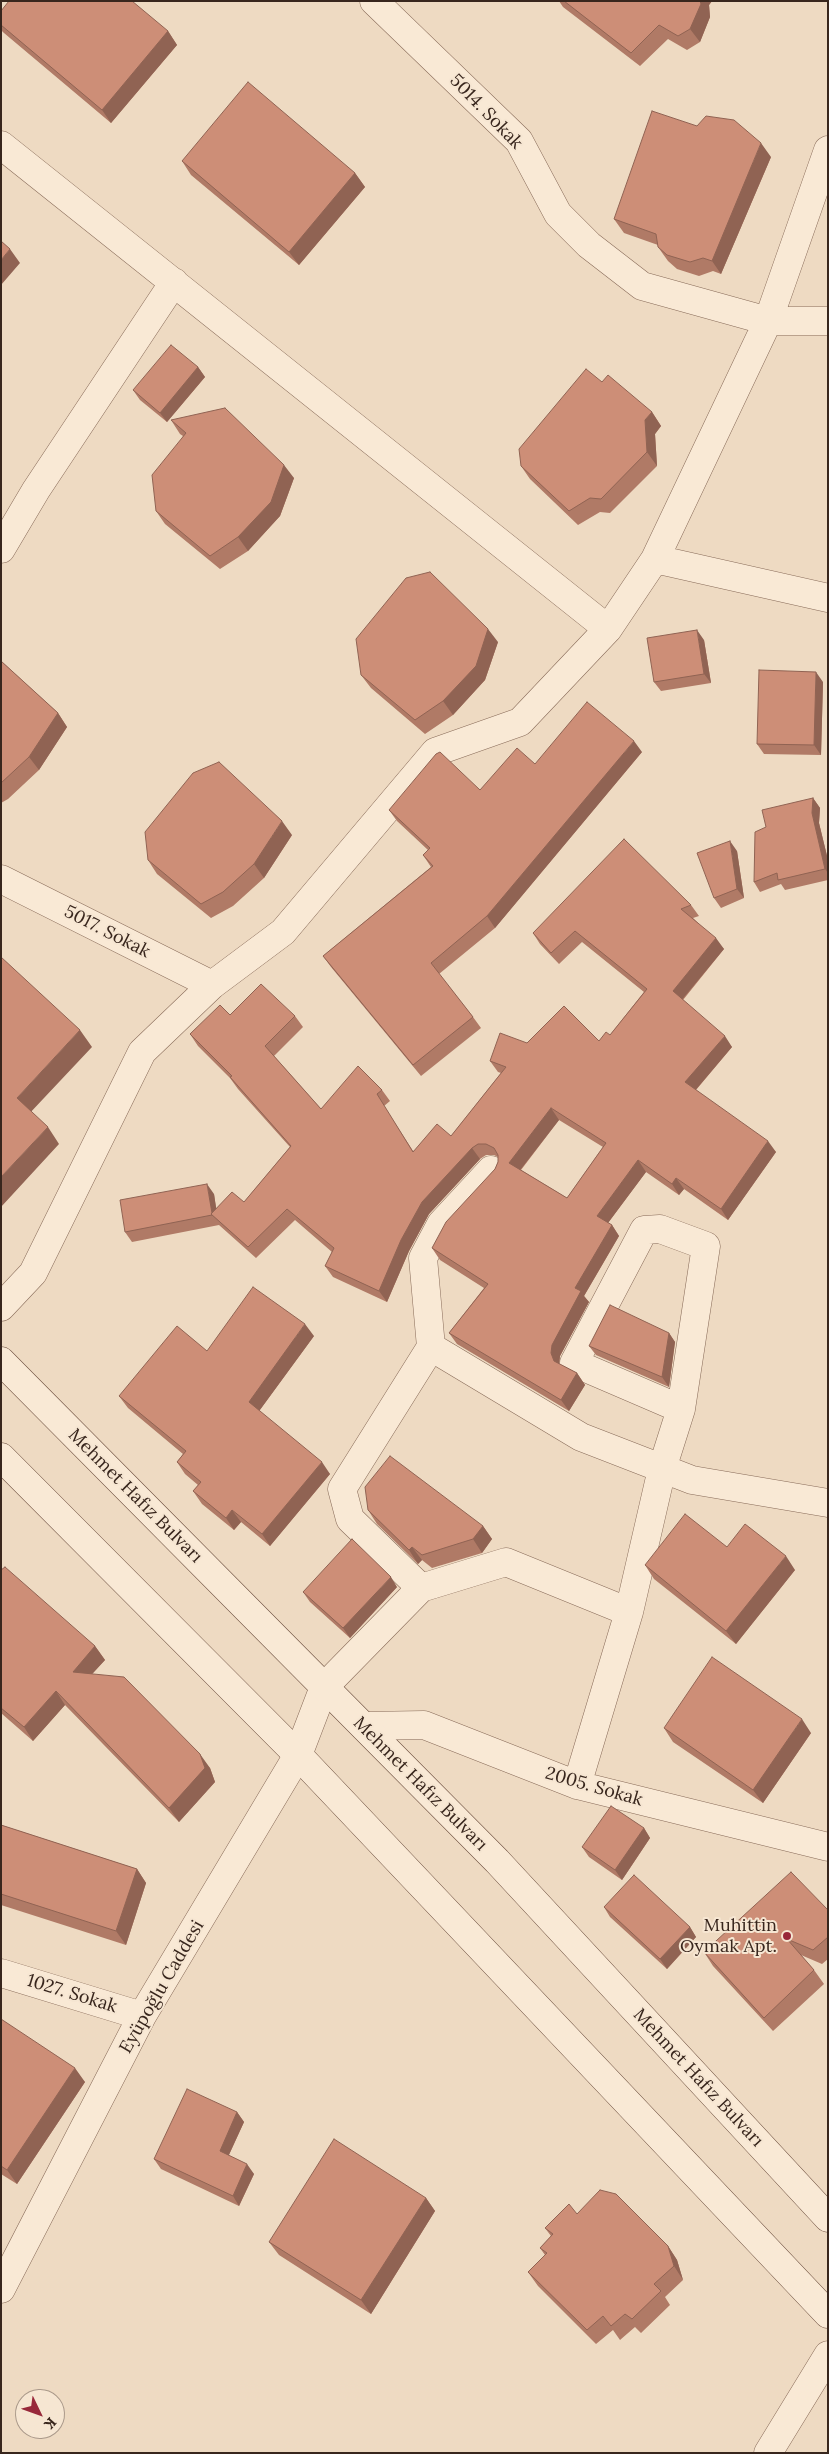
<!DOCTYPE html>
<meta charset="utf-8">
<style>
body{margin:0}
#map{position:relative;width:829px;height:2454px;overflow:hidden;background:#eedac2;font-family:Lora,serif}
canvas{display:block}
.frame{position:absolute;inset:0;border:2px solid #38261d;pointer-events:none}
.north{position:absolute;left:15px;top:2389px;width:50px;height:50px;box-sizing:border-box;background:#f6e6d2;border:1px solid #aa998a;border-radius:50%;rotate:132deg;font-size:14px;font-weight:700;line-height:20px;text-align:center;color:#38261d}
.north::after{content:'';display:block;margin:auto;width:18px;height:22px;background:#98283a;clip-path:polygon(50% 0,100% 100%,50% 72%,0 100%)}
</style>
<div id="map">
<canvas width="829" height="2454"></canvas>
<div class="frame"></div>
<div class="north">K</div>
</div>
<script>
const context = document.querySelector('canvas').getContext('2d');
context.lineJoin = 'round';
function shape(rows) {
  const path = new Path2D();
  for (const r of rows) {
    path.moveTo(r[0], r[1]);
    for (let i = 2; i < r.length; i += 2) path.lineTo(r[i], r[i + 1]);
  }
  return path;
}
function trace(path, color, width, dash) {
  context.strokeStyle = color;
  context.lineWidth = width;
  context.lineCap = dash ? 'butt' : 'round';
  context.setLineDash(dash || []);
  context.stroke(path);
}
function paint(path, color) {
  context.fillStyle = color;
  context.fill(path, 'evenodd');
}
function write(font, color, halo, rows, align = 'center') {
  context.font = font + ' Lora,serif';
  context.lineWidth = 4;
  context.setLineDash([]);
  context.textBaseline = 'middle';
  context.strokeStyle = halo;
  context.fillStyle = color;
  for (const [text, x, y, turn = 0] of rows) {
    context.save();
    context.translate(x, y);
    context.rotate((+turn || 0) * Math.PI / 180);
    context.textAlign = isNaN(turn) ? turn : align;
    if (halo) context.strokeText(text, 0, 0);
    context.fillText(text, 0, 0);
    context.restore();
  }
}
const street = shape([
 [374,1,519,141,558,214,589,245,642,286,768,321,828,321],
 [1,145,608,629],
 [1,549,36,490,174,282],
 [655,559,768,321,828,150],
 [1,879,212,985],
 [1,1307,33,1273,142,1052,212,985,283,932,435,752,520,722,608,629,655,559,828,598],
 [431,1347,581,1437,692,1480,828,1503],
 [421,1588,350,1519,342,1489,431,1347,423,1258,441,1224,491,1170],
 [364,1726,424,1725,577,1785,828,1847],
 [577,1785,629,1612,662,1469,681,1409,706,1246,660,1229,644,1230,574,1363,681,1409],
 [1,1973,142,2016],
 [1,2289,142,2016,298,1755,324,1687,421,1588,506,1562,629,1612],
 [768,2453,828,2355]
]);
const secondary = shape([
 [1,1361,497,1861,828,2218],
 [1,1457,298,1755,828,2314]
]);
trace(street, '#886b59', 29);
trace(secondary, '#6a4c3c', 29);
trace(street, '#f9e9d5', 28);
trace(secondary, '#f9e9d5', 28);
paint(shape([
 [559,1,712,1,709,5,710,17,700,42,687,50,668,39,640,66,563,7],
 [1,11,168,31,177,45,111,123,4,33,1,30],
 [771,157,721,274,713,271,699,276,677,269,668,261,658,247,658,245,624,233,614,219],
 [182,161,355,173,365,187,299,265,191,175],
 [198,367,205,377,167,422,140,400,133,390],
 [602,382,652,412,661,426,655,434,657,466,610,513,600,512,578,525,530,479,521,466],
 [171,420,294,478,280,516,248,551,220,569,165,524,156,511,183,436,180,434],
 [704,640,711,683,661,691,654,682],
 [498,642,485,680,453,715,425,734,371,688,361,675],
 [1,661,58,713,67,727,39,770,8,799,1,803],
 [823,682,821,755,764,754,757,744],
 [642,752,495,928,439,974,473,1017,481,1028,421,1076,331,967,323,956,431,867,423,855,428,850,397,821,389,810,480,790,535,764],
 [813,798,820,808,819,823,828,860,828,880,785,890,781,884,760,892,754,882,766,827],
 [292,835,264,878,233,906,211,918,157,874,148,860],
 [737,851,744,898,721,908,714,898],
 [691,905,699,916,693,918,724,949,683,1000,732,1047,696,1090,776,1152,728,1220,684,1189,679,1195,646,1172,608,1223,612,1225,619,1236,584,1296,589,1302,560,1356,559,1364,577,1373,585,1385,569,1411,457,1344,449,1333,484,1288,440,1260,432,1248,495,1169,498,1162,498,1157,494,1155,486,1155,480,1159,429,1214,409,1251,387,1302,333,1277,325,1266,332,1252,295,1220,256,1258,219,1225,132,1242,125,1232,214,1194,216,1208,244,1202,290,1147,238,1089,230,1078,198,1046,190,1034,230,1015,295,1016,303,1027,274,1056,321,1109,382,1090,390,1101,384,1106,413,1151,451,1136,501,1073,498,1072,490,1061,527,1043,599,1041,610,1035,644,992,582,942,559,964,540,944,533,933],
 [559,1120,603,1147,567,1198,521,1170],
 [669,1333,675,1342,669,1387,596,1355,589,1346],
 [314,1336,259,1411,330,1474,270,1546,241,1522,234,1530,202,1504,193,1491,198,1485,185,1474,177,1462,183,1454,128,1408,119,1396,207,1351],
 [368,1510,483,1526,492,1539,482,1553,432,1568,422,1560,418,1564,377,1524],
 [727,1547,795,1570,736,1644,654,1579,645,1565],
 [1,1570,95,1646,105,1660,92,1674,210,1768,215,1782,179,1822,65,1705,33,1741,1,1713],
 [397,1587,350,1638,310,1602,303,1592],
 [664,1728,811,1733,763,1803,673,1742],
 [1,1825,137,1869,146,1883,126,1945,1,1905],
 [644,1828,650,1838,622,1880,589,1857,582,1847],
 [604,1907,690,1927,696,1937,667,1969,610,1917],
 [828,1910,828,1959,822,1964,801,1955,814,1970,824,1984,773,2031,713,1966,704,1952],
 [1,2019,85,2082,17,2184,1,2174],
 [237,2112,244,2122,229,2155,254,2174,239,2206,161,2169,154,2159],
 [426,2198,435,2211,371,2314,279,2255,269,2242],
 [577,2214,668,2246,677,2260,683,2280,665,2297,670,2305,641,2333,635,2327,620,2340,613,2330,596,2344,538,2286,528,2272,545,2255,540,2248,551,2236,545,2228]
]), '#b07a66');
paint(shape([
 [700,1,712,1,709,5,710,17,700,42,690,29],
 [168,31,177,45,111,123,102,110],
 [761,143,771,157,721,274,712,261],
 [355,173,365,187,299,265,289,252],
 [10,249,20,263,1,285,1,260],
 [198,367,205,377,167,422,160,413],
 [652,412,661,426,655,434,657,466,647,452,645,420],
 [284,465,294,478,280,516,248,551,238,537],
 [488,629,498,642,485,680,453,715,443,701],
 [697,630,704,640,711,683,704,674],
 [816,672,823,682,821,755,814,745],
 [58,713,67,727,39,770,29,757],
 [634,741,642,752,495,928,487,916],
 [813,798,820,808,819,823,828,860,828,873,825,869,812,813],
 [282,821,292,835,264,878,254,864],
 [730,841,737,851,744,898,737,889],
 [716,938,724,949,680,1002,673,991],
 [80,1030,92,1047,28,1115,17,1098],
 [725,1036,732,1047,693,1093,685,1082],
 [551,1108,559,1120,517,1174,509,1163],
 [48,1127,59,1144,1,1207,1,1177],
 [768,1141,776,1152,728,1220,721,1209],
 [472,1148,480,1159,429,1214,409,1251,387,1302,379,1291,401,1240,422,1202],
 [638,1160,646,1172,605,1227,597,1216],
 [676,1178,684,1189,679,1195,672,1184],
 [207,1184,214,1194,218,1220,212,1214],
 [612,1225,619,1236,584,1296,589,1302,560,1356,559,1365,554,1361,551,1353,552,1345,575,1288],
 [305,1324,314,1336,257,1414,249,1402],
 [669,1333,675,1342,669,1387,662,1377],
 [577,1373,585,1385,569,1411,561,1400],
 [322,1462,330,1474,270,1546,262,1534],
 [232,1510,241,1522,234,1530,226,1518],
 [483,1526,492,1539,482,1553,473,1539],
 [412,1547,422,1560,418,1564,409,1550],
 [786,1556,795,1570,736,1644,726,1631],
 [391,1577,397,1587,350,1638,343,1628],
 [95,1646,105,1660,82,1685,73,1672],
 [56,1691,65,1705,33,1741,24,1727],
 [802,1719,811,1733,763,1803,753,1790],
 [200,1754,210,1768,215,1782,179,1822,169,1808],
 [644,1828,650,1838,622,1880,615,1870],
 [137,1869,146,1883,126,1945,116,1931],
 [690,1927,696,1937,667,1969,660,1959],
 [75,2068,85,2082,17,2184,7,2170],
 [237,2112,244,2122,226,2161,220,2151],
 [247,2164,254,2174,239,2206,233,2196],
 [426,2198,435,2211,371,2314,361,2300],
 [668,2246,677,2260,683,2280,674,2266]
]), '#906353');
const building = shape([
 [9,1,132,1,168,31,102,110,1,25,1,11,9,1],
 [564,1,700,1,701,4,690,29,678,36,659,25,631,53,564,1],
 [248,82,355,173,289,252,182,161,248,82],
 [652,111,697,126,706,116,734,120,761,143,712,261,703,258,690,262,667,255,658,247,656,234,614,219,652,111],
 [1,241,10,249,1,260,1,241],
 [171,345,198,367,160,413,133,390,171,345],
 [586,369,602,382,608,375,652,412,645,420,647,452,601,499,590,498,569,511,521,466,519,449,586,369],
 [225,408,284,465,271,502,238,537,210,556,156,511,152,475,186,433,171,420,225,408],
 [430,572,488,629,476,666,443,701,415,720,361,675,356,639,406,578,430,572],
 [697,630,704,674,654,682,647,638,697,630],
 [1,661,58,713,29,757,1,783,1,661],
 [759,670,816,672,814,745,757,744,759,670],
 [587,702,634,741,487,916,431,963,473,1017,413,1065,323,956,433,866,423,855,430,848,389,810,436,754,440,752,480,790,517,748,535,764,587,702],
 [219,762,282,821,254,864,223,892,201,904,148,860,145,832,193,773,219,762],
 [813,798,812,813,825,869,778,880,777,873,754,882,755,832,766,827,762,810,813,798],
 [624,839,691,905,681,909,716,938,673,991,725,1036,685,1082,768,1141,721,1209,676,1178,672,1184,638,1160,597,1216,612,1225,575,1288,581,1291,552,1345,551,1353,554,1361,577,1373,561,1400,449,1333,488,1284,432,1248,446,1222,495,1169,498,1162,498,1155,494,1148,486,1144,478,1144,472,1148,422,1202,401,1240,379,1291,325,1266,334,1248,287,1209,248,1247,211,1214,232,1192,244,1202,291,1146,230,1077,232,1076,190,1034,220,1005,230,1015,261,984,295,1016,265,1046,321,1109,358,1066,382,1090,377,1094,413,1152,437,1124,451,1136,506,1067,490,1061,500,1033,527,1043,564,1006,599,1041,606,1032,610,1035,647,989,575,931,551,953,533,933,624,839],
 [551,1108,606,1143,567,1198,509,1163,551,1108],
 [730,841,737,889,714,898,697,853,730,841],
 [1,957,80,1030,17,1098,48,1127,1,1177,1,957],
 [207,1184,212,1213,211,1214,212,1215,125,1232,120,1200,207,1184],
 [253,1287,305,1324,249,1402,322,1462,262,1534,232,1510,226,1518,193,1491,201,1482,177,1462,186,1451,119,1396,177,1326,207,1351,253,1287],
 [610,1305,669,1333,662,1377,589,1346,610,1305],
 [390,1456,483,1526,473,1539,422,1555,412,1547,409,1550,368,1510,365,1487,390,1456],
 [685,1514,727,1547,745,1524,786,1556,726,1631,645,1565,685,1514],
 [352,1539,391,1577,343,1628,303,1592,352,1539],
 [5,1567,95,1646,73,1672,124,1677,200,1754,205,1768,169,1808,56,1691,24,1727,1,1708,1,1570,5,1567],
 [712,1657,802,1719,753,1790,664,1728,712,1657],
 [611,1806,644,1828,615,1870,582,1847,611,1806],
 [1,1825,137,1869,116,1931,1,1894,1,1825],
 [791,1872,828,1910,828,1937,813,1950,787,1939,814,1970,764,2018,704,1952,791,1872],
 [634,1875,690,1927,660,1959,604,1907,634,1875],
 [1,2019,75,2068,7,2170,1,2166,1,2019],
 [187,2089,237,2112,220,2151,247,2164,233,2196,154,2159,187,2089],
 [334,2139,426,2198,361,2300,269,2242,334,2139],
 [600,2190,616,2194,668,2246,674,2266,654,2284,661,2291,632,2319,625,2314,611,2326,603,2316,587,2330,528,2272,547,2253,540,2248,553,2234,545,2228,569,2204,577,2214,600,2190]
]);
paint(building, '#cd8e77');
trace(building, '#906353', 1);
for (const [x, y, r, color] of [
 [787,1936,5,"#98283a"]
]) {
  const dot = new Path2D();
  dot.arc(x, y, r, 0, 2 * Math.PI);
  context.fillStyle = color;
  context.fill(dot);
  trace(dot, '#f6e6d2', 2);
}
write('18px', '#38261d', '#f6e6d2', [
 ["5014. Sokak",486,112,46],
 ["5017. Sokak",107,932,27],
 ["Mehmet Hafız Bulvarı",135,1496,45],
 ["Mehmet Hafız Bulvarı",420,1784,45],
 ["2005. Sokak",594,1787,16],
 ["Eyüpoğlu Caddesi",162,1987,-60],
 ["1027. Sokak",72,1994,17],
 ["Mehmet Hafız Bulvarı",698,2078,47]
]);
write('18px', '#38261d', '#f6e6d2', [
 ["Muhittin",777,1926],
 ["Oymak Apt.",777,1947]
], 'right');
</script>
